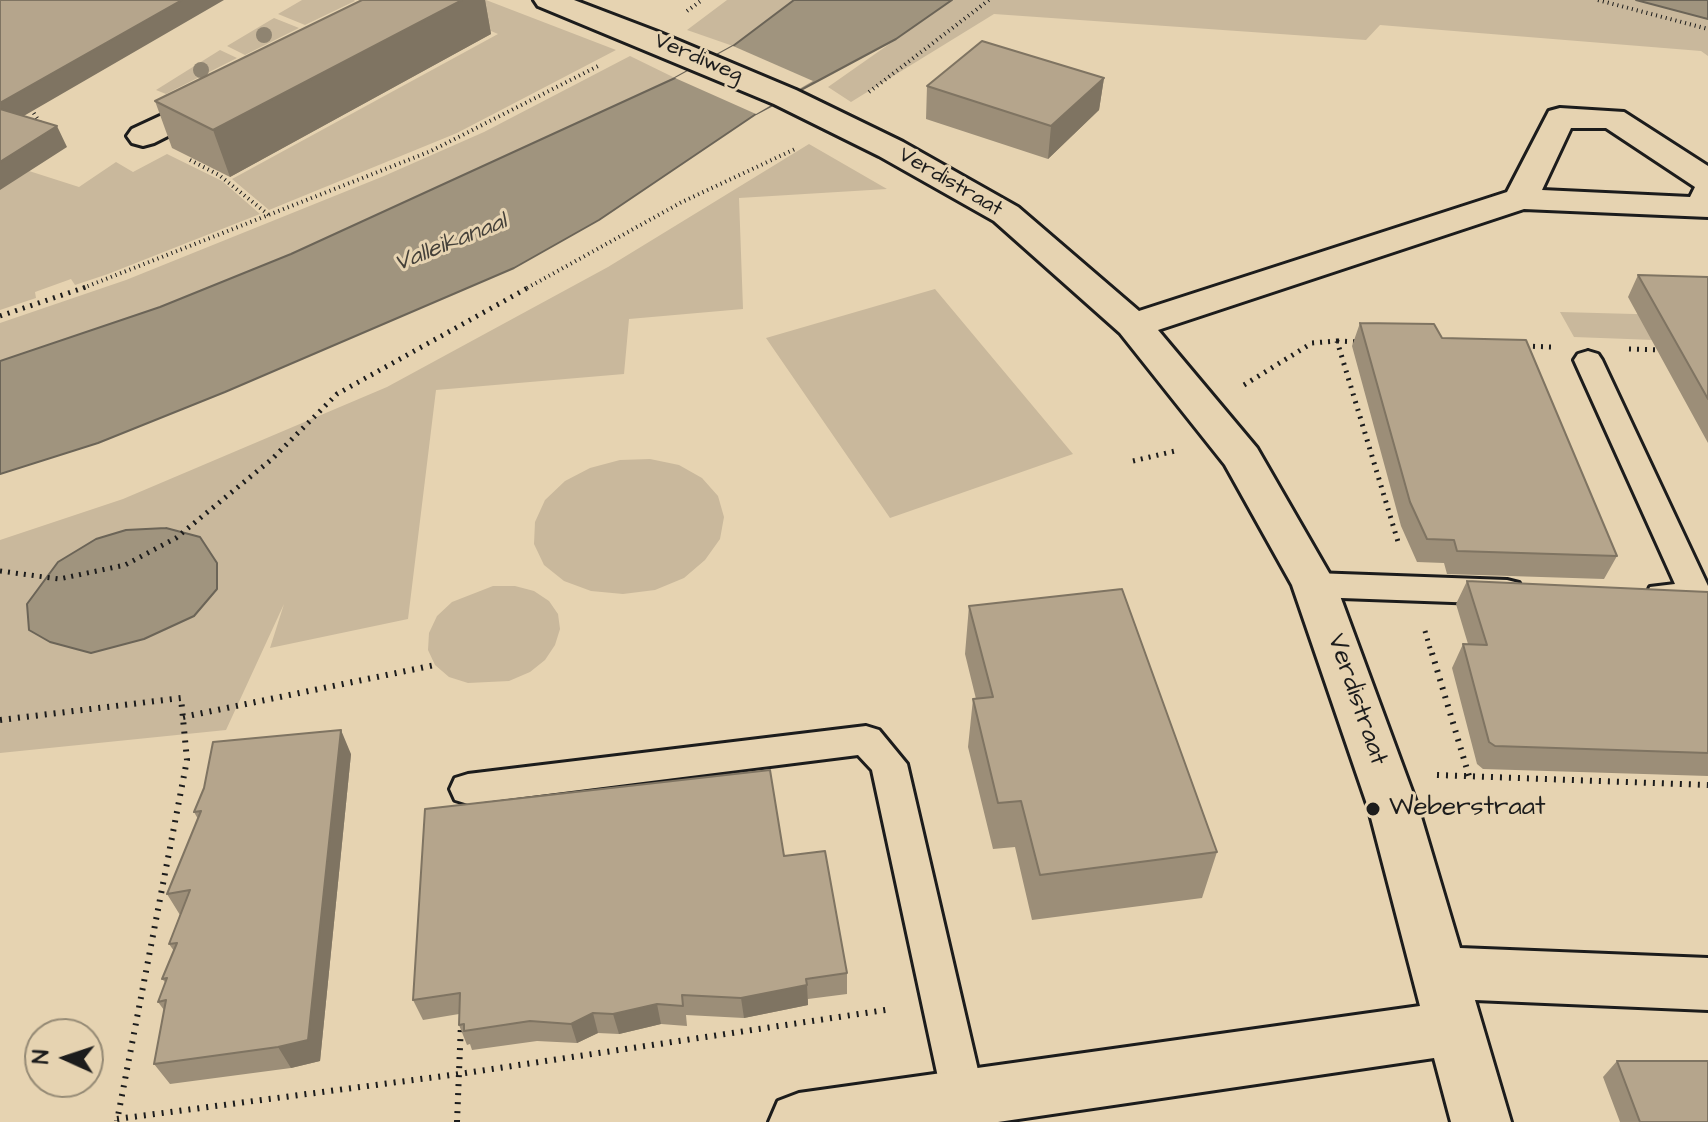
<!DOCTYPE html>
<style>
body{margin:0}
#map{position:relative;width:1708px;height:1122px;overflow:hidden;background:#e6d3b1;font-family:"Architects Daughter",sans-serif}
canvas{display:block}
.north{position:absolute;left:24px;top:1018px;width:80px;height:80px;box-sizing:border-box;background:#e6d3b1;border:2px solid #958a75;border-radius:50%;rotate:273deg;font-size:22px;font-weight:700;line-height:32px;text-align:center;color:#1c1c1c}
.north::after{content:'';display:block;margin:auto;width:28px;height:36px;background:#1c1c1c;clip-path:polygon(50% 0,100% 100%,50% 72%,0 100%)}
</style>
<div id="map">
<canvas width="1708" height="1122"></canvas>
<div class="north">N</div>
</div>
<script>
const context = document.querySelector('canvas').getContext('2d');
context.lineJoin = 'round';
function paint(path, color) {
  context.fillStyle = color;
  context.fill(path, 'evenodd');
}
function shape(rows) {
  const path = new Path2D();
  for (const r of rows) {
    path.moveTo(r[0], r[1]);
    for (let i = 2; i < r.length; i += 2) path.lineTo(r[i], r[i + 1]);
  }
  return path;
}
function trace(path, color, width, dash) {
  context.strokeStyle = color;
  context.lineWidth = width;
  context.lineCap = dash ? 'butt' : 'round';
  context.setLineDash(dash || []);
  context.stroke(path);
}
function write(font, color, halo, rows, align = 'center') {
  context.font = font + ' "Architects Daughter",sans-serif';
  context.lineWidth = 6;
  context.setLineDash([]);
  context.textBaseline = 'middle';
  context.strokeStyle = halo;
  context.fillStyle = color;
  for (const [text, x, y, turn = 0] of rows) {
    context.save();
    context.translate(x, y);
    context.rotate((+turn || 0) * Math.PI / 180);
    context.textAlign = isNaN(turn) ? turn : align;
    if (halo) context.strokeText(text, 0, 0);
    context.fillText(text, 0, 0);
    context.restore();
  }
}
paint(shape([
 [302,0,354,0,355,1,305,25,278,14],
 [461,0,486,0,616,50,457,133,269,210,232,179,498,34,442,10],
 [727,0,794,0,733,46,687,30],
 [952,0,1636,0,1708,19,1708,56,1701,51,1380,25,1366,40,994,14,851,102,828,87],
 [274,18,299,28,245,55,227,46],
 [220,50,237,58,166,94,156,90],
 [630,56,675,78,291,254,160,307,0,361,0,323,126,280,384,176,484,132],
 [809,144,887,189,739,198,743,309,629,319,624,374,436,390,408,619,270,648,284,604,226,730,0,753,0,540,123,499,387,387,608,267],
 [166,528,200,537,27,604,58,562,126,530],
 [167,154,222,181,260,214,108,274,75,285,71,279,35,292,36,298,0,310,0,189,29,171,79,187,116,162,133,172],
 [935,289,1073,454,890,518,766,338],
 [1560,312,1708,316,1708,342,1574,337],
 [650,459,679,465,702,478,718,496,724,517,720,539,705,560,684,578,655,590,623,594,591,591,564,581,544,565,534,544,535,522,545,500,565,481,590,468,620,460],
 [493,586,515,586,534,591,549,601,558,614,560,629,555,645,545,660,530,672,509,681,468,683,449,677,435,665,428,650,429,633,437,616,452,602]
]), '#c9b89c');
const water = shape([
 [794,0,952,0,896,39,756,114,599,220,514,268,225,392,98,443,0,474,0,361,160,307,291,254,675,78,733,46,794,0],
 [1636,0,1708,0,1708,19,1636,0],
 [166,528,200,537,217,563,217,589,194,616,144,639,91,653,50,642,29,630,27,604,58,562,96,539,126,530,166,528]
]);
paint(water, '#a0947e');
trace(water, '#6b6457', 2);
paint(shape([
 [733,46,813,81,756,114,675,78]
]), '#e6d3b1');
const service = shape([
 [1588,351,1598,354,1602,360,1708,586,1708,606,1697,609,1662,608,1650,605,1646,596,1650,587,1675,584,1574,360,1578,354,1588,351],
 [1314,573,1507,580,1519,583,1523,592,1519,601,1507,604,1314,597,1303,594,1298,585,1303,576,1314,573],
 [866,726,879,730,907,764,984,1096,978,1111,963,1117,948,1111,942,1096,872,770,858,755,468,804,455,800,450,789,455,778,468,774,866,726]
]);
const minor = shape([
 [534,0,574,0,658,32,796,90,903,142,1018,207,1139,311,1507,192,1549,111,1560,108,1624,112,1708,166,1708,217,1524,209,1158,330,1257,448,1336,585,1419,810,1460,948,1708,958,1708,1010,1475,1000,1511,1122,1451,1122,1434,1058,998,1122,769,1122,778,1101,799,1093,1420,1006,1369,810,1292,585,1225,465,1120,333,994,221,879,156,774,104,538,6,534,0],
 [1571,128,1606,128,1695,187,1690,197,1542,190,1571,128],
 [216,90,227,92,232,99,227,106,154,143,143,146,132,143,127,136,132,129,216,90]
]);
trace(service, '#1c1c1c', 6);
trace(minor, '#1c1c1c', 6);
trace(shape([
 [1598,0,1708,29],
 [687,11,702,0],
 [869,92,989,0],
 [31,109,41,124],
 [190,160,219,175,270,216],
 [83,288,431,151,600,65],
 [527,288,682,202,795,149]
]), '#1c1c1c', 4, [1, 4]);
trace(shape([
 [0,316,89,286],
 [1337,341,1359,342],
 [1525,346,1551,347],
 [1629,349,1663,350],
 [1244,385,1312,343,1337,341,1399,545],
 [1133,461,1175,451],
 [0,571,59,579,125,565,176,538,272,459,337,394,531,286],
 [1425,631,1432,655]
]), '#1c1c1c', 5, [2, 6]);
trace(shape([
 [1432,653,1469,776],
 [183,717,435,665],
 [0,720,181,698,187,760,117,1121],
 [1437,775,1708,785],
 [117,1119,459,1074,892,1009],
 [457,1122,461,1023]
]), '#1c1c1c', 6, [2, 7]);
paint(service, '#e6d3b1');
paint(minor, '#e6d3b1');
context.fillStyle = '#8f8471';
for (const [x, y] of [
 [264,35],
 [201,70]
]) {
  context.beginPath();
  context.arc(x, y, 8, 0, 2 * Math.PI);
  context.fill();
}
paint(shape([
 [362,0,485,0,491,34,230,177,172,148,155,101],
 [1104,78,1099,110,1048,159,926,119,927,86],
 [1638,275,1708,277,1708,443,1628,297],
 [1360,323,1442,338,1617,556,1604,579,1447,574,1444,563,1417,562,1401,526,1352,346],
 [1467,581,1708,592,1708,776,1483,769,1477,764,1452,668,1463,644,1468,644,1456,604],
 [969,606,1217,852,1202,898,1032,920,1015,847,993,849,968,747,973,699,976,699,965,654],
 [351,754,320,1061,291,1068,170,1084,154,1064,164,1010,158,1002,166,983,162,979,174,951,169,944,180,915,167,894,198,819,194,812],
 [784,856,847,973,847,994,808,999,808,1005,744,1018,686,1015,687,1026,661,1024,619,1034,598,1033,577,1043,537,1041,472,1050,470,1044,467,1045,459,1025,459,1014,423,1020,413,1000],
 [1617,1061,1708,1122,1620,1122,1603,1077]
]), '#9c8e78');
paint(shape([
 [182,0,224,0,3,128,0,121,0,103],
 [462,0,485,0,491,34,230,177,213,130],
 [1104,78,1099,110,1048,159,1051,126],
 [57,126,67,147,0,190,0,162],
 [341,730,351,754,320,1061,291,1068,278,1047],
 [807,985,808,1005,744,1018,741,998],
 [657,1004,661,1024,619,1034,613,1014],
 [593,1013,598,1033,577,1043,571,1024]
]), '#7f7462');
const building = shape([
 [0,0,182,0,0,103,0,0],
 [362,0,462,0,213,130,155,101,362,0],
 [982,41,1104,78,1051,126,927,86,982,41],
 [0,109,57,126,0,162,0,109],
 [1638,275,1708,277,1708,399,1638,275],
 [1360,323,1434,324,1442,338,1526,340,1617,556,1457,551,1454,540,1427,539,1410,502,1360,323],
 [1467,581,1708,592,1708,753,1495,746,1489,742,1463,644,1487,645,1467,581],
 [1122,589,1217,852,1040,875,1021,801,998,803,973,699,993,697,969,606,1122,589],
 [341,730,308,1040,278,1047,154,1064,166,1000,158,1002,167,978,162,979,177,943,169,944,190,890,167,894,201,811,194,812,204,788,213,742,341,730],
 [770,770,784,856,825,851,847,973,806,979,807,985,741,998,682,995,683,1006,657,1004,613,1014,593,1013,571,1024,530,1021,464,1031,464,1024,459,1025,460,993,413,1000,425,809,770,770],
 [1617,1061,1708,1061,1708,1122,1640,1122,1617,1061]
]);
paint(building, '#b5a58c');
trace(building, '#7f7462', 2);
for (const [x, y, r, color] of [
 [1373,809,8,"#1c1c1c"]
]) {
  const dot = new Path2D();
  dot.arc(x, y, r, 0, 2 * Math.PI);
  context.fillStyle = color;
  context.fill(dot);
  trace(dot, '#e6d3b1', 3);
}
write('22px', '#1c1c1c', '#e6d3b1', [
 ["Verdiweg",698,59,23],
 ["Verdistraat",950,183,30]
]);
write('italic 24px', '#444039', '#e6d3b1', [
 ["Valleikanaal",451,244,-22]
]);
write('26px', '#1c1c1c', '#e6d3b1', [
 ["Verdistraat",1356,700,71]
]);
write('26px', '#1c1c1c', '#e6d3b1', [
 ["Weberstraat",1389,809]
], 'left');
</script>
